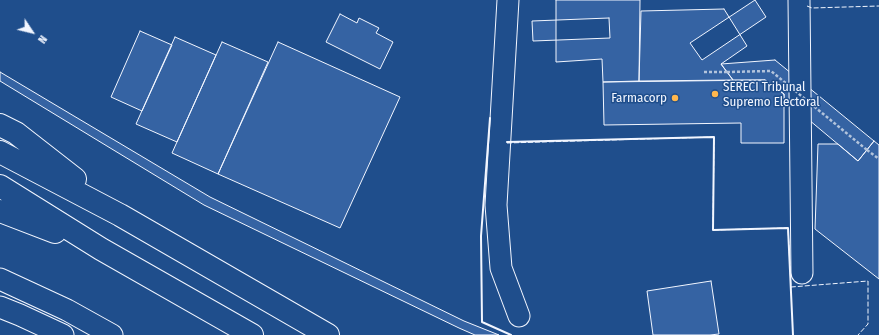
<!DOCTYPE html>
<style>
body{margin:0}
#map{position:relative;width:879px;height:335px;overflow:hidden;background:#1f4e8c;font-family:"Fira Sans Condensed",sans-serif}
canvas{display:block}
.north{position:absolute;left:12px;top:12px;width:40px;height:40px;-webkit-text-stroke:3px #1f4e8c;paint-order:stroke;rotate:125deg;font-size:11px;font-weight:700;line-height:16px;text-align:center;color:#f2f6ff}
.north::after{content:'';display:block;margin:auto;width:14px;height:18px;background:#f2f6ff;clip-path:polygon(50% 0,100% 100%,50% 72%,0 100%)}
</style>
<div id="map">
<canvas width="879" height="335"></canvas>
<div class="north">N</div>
</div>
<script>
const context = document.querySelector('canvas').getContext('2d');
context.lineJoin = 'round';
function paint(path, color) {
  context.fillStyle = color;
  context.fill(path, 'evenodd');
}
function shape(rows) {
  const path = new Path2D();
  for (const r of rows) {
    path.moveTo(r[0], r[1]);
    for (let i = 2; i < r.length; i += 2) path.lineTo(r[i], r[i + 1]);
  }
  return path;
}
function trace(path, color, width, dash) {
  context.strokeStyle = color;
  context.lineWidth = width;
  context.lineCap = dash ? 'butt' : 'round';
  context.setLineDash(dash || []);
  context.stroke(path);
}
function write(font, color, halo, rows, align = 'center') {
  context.font = font + ' "Fira Sans Condensed",sans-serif';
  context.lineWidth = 3;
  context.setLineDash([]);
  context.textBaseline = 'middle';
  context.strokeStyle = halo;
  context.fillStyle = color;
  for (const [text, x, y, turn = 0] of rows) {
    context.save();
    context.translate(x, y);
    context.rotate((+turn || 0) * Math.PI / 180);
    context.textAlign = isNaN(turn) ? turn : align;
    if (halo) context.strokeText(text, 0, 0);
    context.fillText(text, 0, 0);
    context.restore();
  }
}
const building = shape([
 [556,0,640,0,639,81,603,82,602,59,556,62,556,0],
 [755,0,766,17,702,60,690,43,755,0],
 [724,9,747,46,721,64,733,80,639,81,641,11,724,9],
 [340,14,357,23,359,18,379,28,376,33,393,42,380,69,326,42,340,14],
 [609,18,610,38,533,41,532,21,609,18],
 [140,31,172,45,142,111,111,97,140,31],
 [175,37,216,55,177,142,136,124,175,37],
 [222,42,268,62,218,174,172,153,222,42],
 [278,42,400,97,340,228,218,174,278,42],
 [775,60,874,141,858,161,784,99,784,94,765,80,733,80,721,64,775,60],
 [0,72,210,197,464,321,499,335,475,335,459,328,204,205,0,81,0,72],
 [765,80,784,94,784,143,741,143,741,123,604,125,603,82,765,80],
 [874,141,879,145,879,279,815,229,818,144,838,144,858,161,874,141],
 [711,281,719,334,710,335,653,335,647,291,711,281]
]);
paint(building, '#3563a3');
trace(building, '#f2f6ff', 1);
const minor = shape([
 [508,0,496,205,501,268,519,316],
 [799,0,802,273],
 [0,279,67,310,112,335],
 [0,307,20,315,63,335]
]);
const highway = shape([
 [0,125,16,133,75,179],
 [0,152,120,215,328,335],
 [0,186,101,249,252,335],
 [0,211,55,232]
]);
trace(minor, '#f2f6ff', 23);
trace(highway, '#f2f6ff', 24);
trace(shape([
 [704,72,727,72],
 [867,150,879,159]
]), '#b3c4dc', 2.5, [3, 2]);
trace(minor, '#1f4e8c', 21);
trace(highway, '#1f4e8c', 22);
trace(shape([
 [727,72,771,71,867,150]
]), '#b3c4dc', 2.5, [3, 2]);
trace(shape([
 [807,6,812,8,879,6],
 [507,143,714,137,713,230,788,228,791,287,868,281,868,324,858,335]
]), '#f2f6ff', 1, [5, 2]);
trace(shape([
 [490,118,481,236,482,322,511,335],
 [507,142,714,137,713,230,788,228,793,335]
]), '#f2f6ff', 2);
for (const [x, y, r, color] of [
 [715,94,4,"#ffb74d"],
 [675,98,4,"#ffb74d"]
]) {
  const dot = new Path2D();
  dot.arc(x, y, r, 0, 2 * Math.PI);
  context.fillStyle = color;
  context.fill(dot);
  trace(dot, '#1f4e8c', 1.5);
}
write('13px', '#f2f6ff', '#1f4e8c', [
 ["SERECI Tribunal",723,87],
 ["Supremo Electoral",723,102],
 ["Farmacorp",667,98,"right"]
], 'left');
</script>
